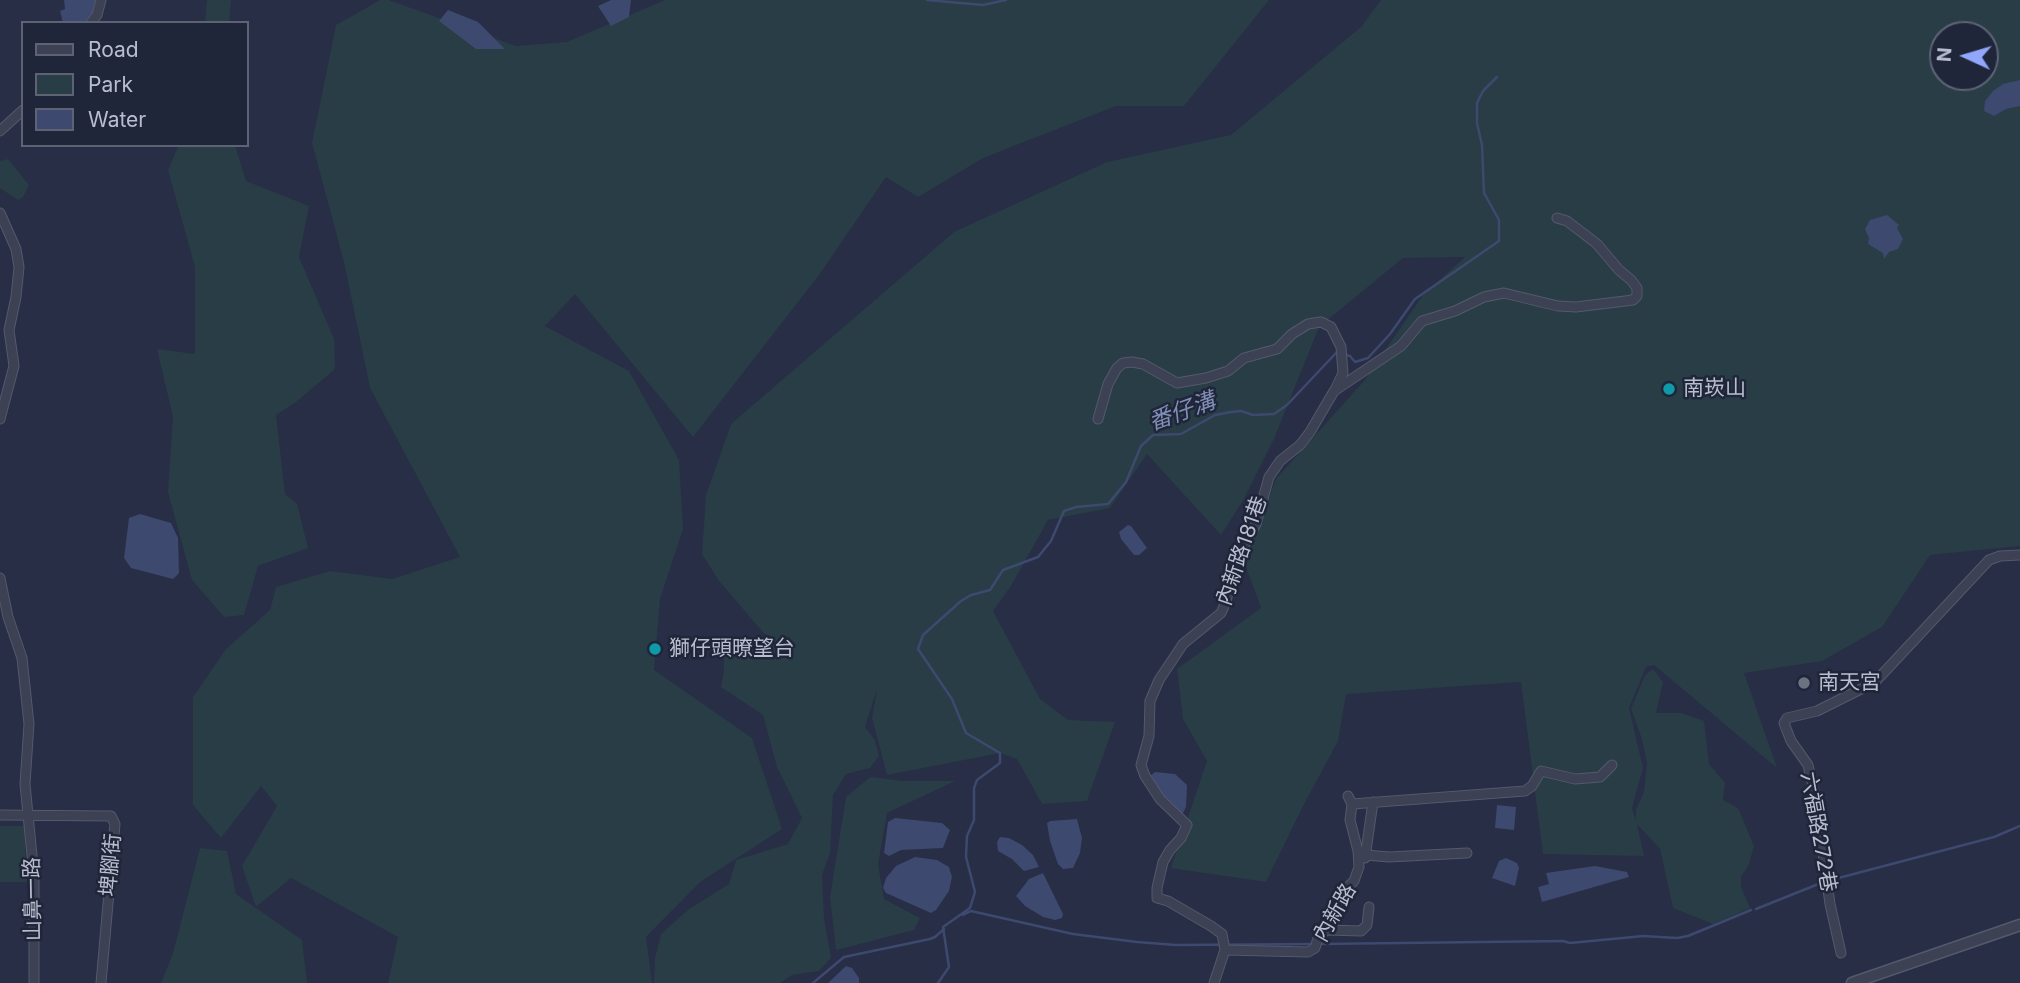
<!DOCTYPE html>
<meta charset="utf-8">
<style>
body{margin:0}
#map{position:relative;width:2020px;height:983px;overflow:hidden;background:#272e45;font-family:Inter,sans-serif}
canvas{display:block}
.legend{position:absolute;left:21px;top:21px;width:228px;height:126px;box-sizing:border-box;background:#20263a;border:2px solid #5d6375;margin:0;padding:9px 12px;list-style:none;font-size:21px;color:#b9bece}
.legend li{display:flex;align-items:center;gap:14px;height:35px}
.legend b{width:35px;border:2px solid #5d6375}
.north{position:absolute;left:1929px;top:21px;width:70px;height:70px;box-sizing:border-box;background:#20263a;border:2px solid #5d6375;border-radius:50%;rotate:274deg;font-size:19px;font-weight:700;line-height:28px;text-align:center;color:#b9bece}
.north::after{content:'';display:block;margin:auto;width:24px;height:32px;background:#91a7fb;clip-path:polygon(50% 0,100% 100%,50% 72%,0 100%)}
</style>
<div id="map">
<canvas width="2020" height="983"></canvas>
<ul class="legend">
<li><b style="height:9px;background:#3c4154"></b>Road</li>
<li><b style="height:19px;background:#293d46"></b>Park</li>
<li><b style="height:19px;background:#3d496e"></b>Water</li>
</ul>
<div class="north">N</div>
</div>
<script>
const context = document.querySelector('canvas').getContext('2d');
context.lineJoin = 'round';
function paint(path, color) {
  context.fillStyle = color;
  context.fill(path, 'evenodd');
}
function shape(rows) {
  const path = new Path2D();
  for (const r of rows) {
    path.moveTo(r[0], r[1]);
    for (let i = 2; i < r.length; i += 2) path.lineTo(r[i], r[i + 1]);
  }
  return path;
}
function trace(path, color, width, dash) {
  context.strokeStyle = color;
  context.lineWidth = width;
  context.lineCap = dash ? 'butt' : 'round';
  context.setLineDash(dash || []);
  context.stroke(path);
}
function write(font, color, halo, rows, align = 'center') {
  context.font = font + ' Inter,"Noto Sans TC",sans-serif';
  context.lineWidth = 5;
  context.setLineDash([]);
  context.textBaseline = 'middle';
  context.strokeStyle = halo;
  context.fillStyle = color;
  for (const [text, x, y, turn = 0] of rows) {
    context.save();
    context.translate(x, y);
    context.rotate((+turn || 0) * Math.PI / 180);
    context.textAlign = isNaN(turn) ? turn : align;
    if (halo) context.strokeText(text, 0, 0);
    context.fillText(text, 0, 0);
    context.restore();
  }
}
paint(shape([
 [207,0,231,0,229,23,205,23],
 [380,0,389,0,516,46,567,42,665,0,1269,0,1184,106,1116,106,983,158,918,197,886,177,819,275,693,437,575,294,545,326,629,371,679,460,683,529,660,599,654,670,752,738,782,829,700,882,646,937,652,983,388,983,398,937,291,878,256,907,242,866,277,806,261,786,221,838,193,805,193,697,226,649,270,610,276,587,330,571,392,579,460,557,370,388,344,262,312,143,336,25],
 [1381,0,2020,0,2020,546,1930,555,1882,627,1822,661,1744,673,1777,768,1654,665,1646,667,1629,708,1643,768,1632,808,1636,821,1636,810,1644,792,1647,763,1642,739,1631,709,1645,675,1653,669,1663,682,1656,713,1681,713,1704,721,1709,764,1725,783,1723,800,1738,808,1754,846,1749,864,1741,877,1741,887,1750,908,1713,924,1673,908,1660,849,1637,824,1644,856,1543,854,1521,682,1346,694,1338,741,1302,808,1266,882,1171,868,1207,761,1183,719,1177,669,1261,608,1245,564,1276,479,1364,381,1423,295,1465,257,1403,258,1319,327,1274,439,1244,499,1221,535,1147,454,1110,508,1048,520,1011,586,993,611,1040,699,1068,720,1115,722,1087,801,1042,804,1017,759,1000,753,887,775,872,718,877,689,865,727,875,740,879,756,870,768,846,774,833,795,830,853,822,875,824,918,831,958,819,971,792,975,780,983,654,983,655,958,661,934,689,909,729,884,736,860,788,844,802,818,777,767,763,715,721,687,724,671,724,653,774,645,719,581,702,554,706,495,731,424,954,232,1107,162,1231,135,1361,27],
 [1943,35,1985,35,1985,77,1943,77],
 [179,145,235,145,246,181,309,206,299,257,334,339,335,369,296,402,276,415,285,494,297,504,308,548,258,566,244,615,224,617,192,580,168,492,173,417,157,349,195,354,195,267,168,170],
 [8,159,29,185,23,197,18,200,0,188,0,161],
 [870,777,904,781,955,781,887,813,878,864,884,899,920,918,914,930,836,950,830,897,846,797],
 [0,826,24,826,27,882,0,882],
 [200,848,227,851,236,894,302,940,307,983,161,983,173,953]
]), '#293d46');
paint(shape([
 [64,0,98,0,94,12,86,23,63,23,60,11,65,9],
 [611,0,631,0,629,17,611,26,598,6],
 [448,10,478,22,505,49,476,49,439,21],
 [2020,80,2020,106,2006,109,1994,116,1984,111,1985,101,1993,91,2003,84],
 [1887,215,1899,225,1897,228,1903,239,1898,249,1889,252,1884,259,1883,253,1868,244,1869,238,1865,229,1870,220],
 [140,514,171,523,178,538,179,573,173,579,131,568,124,558,129,518],
 [1128,525,1131,526,1147,548,1139,555,1134,555,1121,539,1119,532],
 [1155,772,1175,774,1187,785,1186,807,1182,815,1165,798,1150,776],
 [1497,805,1516,807,1514,830,1495,828],
 [895,818,942,823,950,830,943,848,901,850,889,856,884,853,888,822],
 [1077,819,1082,838,1080,853,1073,868,1063,869,1058,864,1050,841,1047,823,1050,821],
 [1000,837,1009,838,1022,845,1033,855,1039,867,1024,871,1012,859,998,851,997,842],
 [915,857,937,860,949,867,952,877,949,891,936,910,931,913,886,893,883,888,886,878,896,866],
 [1506,858,1517,863,1519,868,1515,886,1492,878,1499,861],
 [1595,866,1627,872,1629,877,1542,902,1538,887,1549,884,1546,873],
 [1043,873,1063,914,1062,918,1055,920,1043,917,1025,906,1016,896,1029,879],
 [846,966,852,968,859,978,859,983,828,983]
]), '#3d496e');
trace(shape([
 [927,0,983,5,1006,0],
 [1831,880,1994,837,2020,826],
 [1756,909,1821,883],
 [963,915,971,911,1073,934,1137,942,1176,945,1313,944],
 [1320,944,1563,941,1570,943,1643,936,1677,938,1688,936,1751,910],
 [813,983,844,957,930,939,935,937,944,929],
 [938,983,949,967,943,927,970,908,975,892,966,857,967,836,974,820,974,788,977,780,1000,763,1000,753,966,733,952,699,918,649,923,635,961,601,971,595,990,590,1003,570,1038,557,1051,541,1064,511,1076,507,1108,504,1126,482,1141,446,1153,435,1181,434,1215,415,1231,412,1241,411,1253,415,1274,414,1287,405,1336,353,1350,356,1355,362,1368,358,1390,334,1415,299,1499,241,1499,220,1484,193,1482,145,1477,123,1477,103,1483,91,1497,77]
]), '#3d496e', 2.5);
const minor = shape([
 [91,23,97,15,101,0],
 [0,131,23,110],
 [0,213,16,249,19,267,16,297,9,330,14,366,0,419],
 [1098,419,1108,384,1117,368,1123,363,1132,362,1143,364,1177,383,1206,378,1228,371,1244,358,1277,349,1292,334,1308,324,1321,322,1331,327,1341,347,1343,373,1335,390],
 [0,578,8,617,22,658,29,724,25,784,34,876,34,983],
 [1352,804,1525,791,1532,786,1541,771,1575,779,1600,777,1612,765],
 [0,815,111,816,115,824,101,983],
 [1366,855,1389,857,1467,853],
 [1365,858,1373,802],
 [1328,930,1361,931,1367,925,1369,907],
 [1225,950,1222,934,1211,926,1168,901,1157,898,1157,888,1163,862,1170,850,1181,838,1187,825,1160,799,1145,776,1141,765,1149,736,1150,701,1159,680,1183,644,1221,613,1226,602,1234,564,1256,524,1269,477,1280,461,1300,445,1310,432,1334,391,1401,346,1422,321,1455,311,1484,297,1504,293,1558,306,1576,307,1633,300,1637,296,1637,288,1631,280,1619,270,1597,244,1567,221,1557,218],
 [1841,953,1830,904,1815,795,1808,765,1791,741,1784,723,1787,718,1817,711,1875,682,1989,560,2000,556,2020,555],
 [1214,983,1225,950,1308,952,1315,948,1318,938,1335,921,1343,892,1354,881,1359,867,1358,851,1350,820,1352,804,1348,796]
]);
const tertiary = shape([
 [1852,983,2020,925]
]);
trace(minor, '#54596c', 11);
trace(tertiary, '#54596c', 13);
trace(minor, '#3c4154', 9);
trace(tertiary, '#3c4154', 10);
for (const [x, y, r, color] of [
 [1669,389,7,"#0f9aa8"],
 [655,649,7,"#0f9aa8"],
 [1804,683,7,"#6b7280"]
]) {
  const dot = new Path2D();
  dot.arc(x, y, r, 0, 2 * Math.PI);
  context.fillStyle = color;
  context.fill(dot);
  trace(dot, '#20263a', 2.5);
}
write('21px', '#b9bece', '#20263a', [
 ["南崁山",1683,389],
 ["獅仔頭暸望台",669,649],
 ["南天宮",1818,683]
], 'left');
write('21px', '#b9bece', '#20263a', [
 ["內新路181巷",1242,551,-71],
 ["六福路272巷",1818,832,80],
 ["埤腳街",111,865,-85],
 ["山鼻一路",33,899,-91],
 ["內新路",1335,913,-60]
]);
write('italic 23px', '#808eb5', '#20263a', [
 ["番仔溝",1182,412,-20]
]);
</script>
